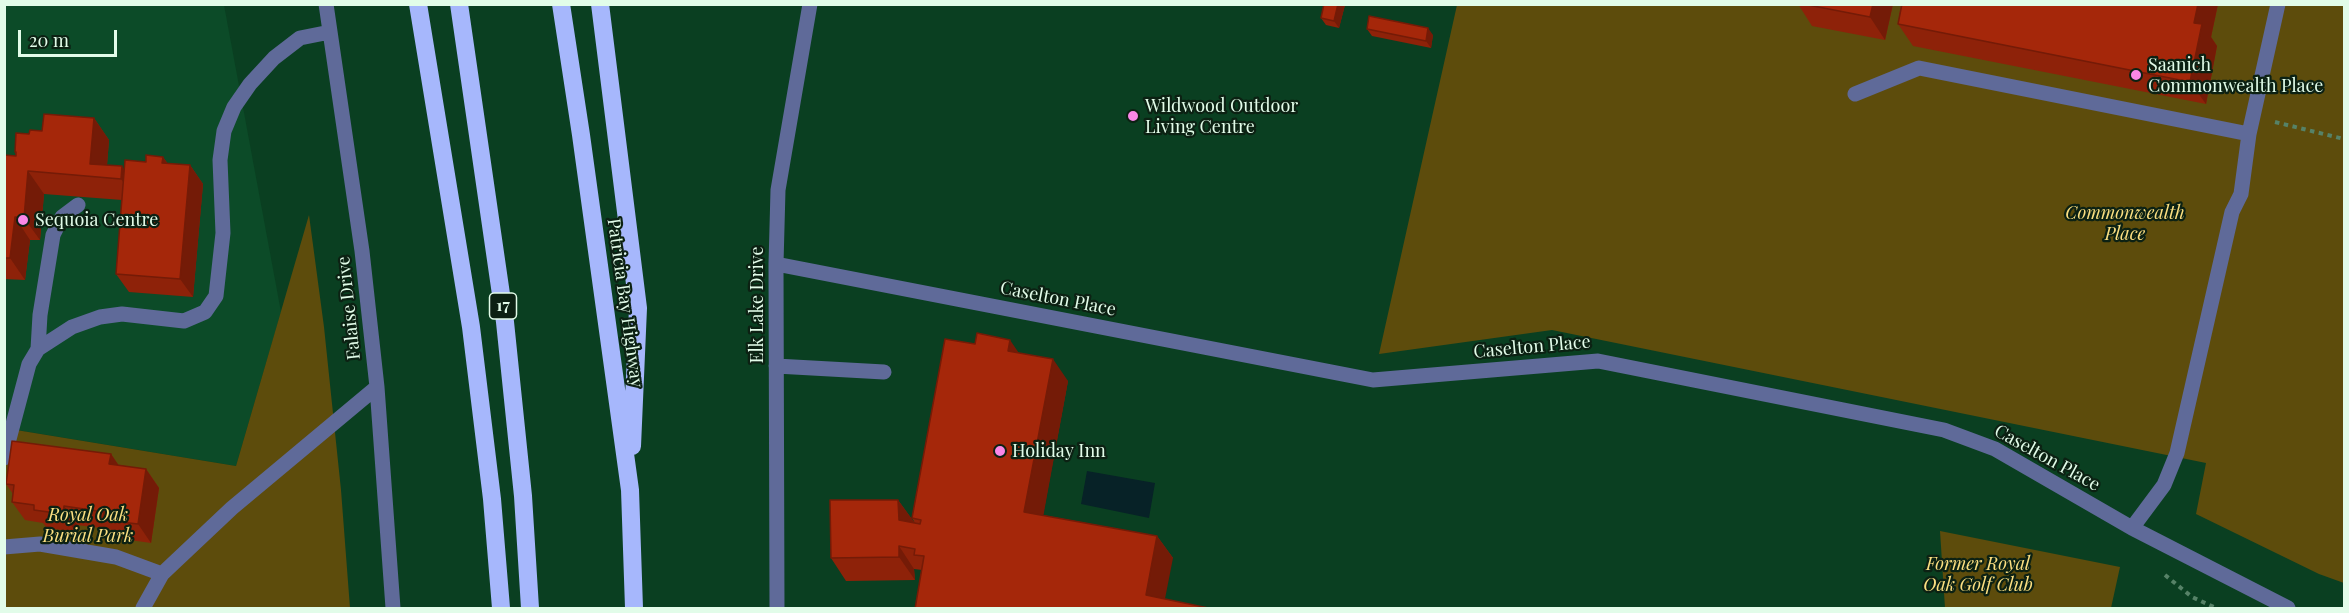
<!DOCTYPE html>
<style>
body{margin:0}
#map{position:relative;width:2349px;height:613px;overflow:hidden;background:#0a3f21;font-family:"Playfair Display",serif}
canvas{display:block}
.frame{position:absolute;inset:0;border:6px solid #e2fce9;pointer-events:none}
.scale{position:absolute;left:18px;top:30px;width:99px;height:27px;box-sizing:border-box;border:3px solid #e2fce9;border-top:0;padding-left:8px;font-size:18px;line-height:21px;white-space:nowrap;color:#e2fce9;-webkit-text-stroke:4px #0c2113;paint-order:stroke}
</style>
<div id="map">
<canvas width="2349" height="613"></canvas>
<div class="frame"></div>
<div class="scale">20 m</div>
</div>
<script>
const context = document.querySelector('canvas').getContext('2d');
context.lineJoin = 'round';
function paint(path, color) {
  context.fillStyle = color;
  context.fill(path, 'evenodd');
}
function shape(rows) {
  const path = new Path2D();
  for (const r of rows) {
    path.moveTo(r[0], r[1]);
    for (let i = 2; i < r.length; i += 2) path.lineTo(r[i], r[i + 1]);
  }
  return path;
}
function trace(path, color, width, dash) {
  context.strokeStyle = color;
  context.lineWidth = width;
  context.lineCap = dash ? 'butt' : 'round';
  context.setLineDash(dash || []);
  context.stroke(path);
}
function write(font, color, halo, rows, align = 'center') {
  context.font = font + ' "Playfair Display",serif';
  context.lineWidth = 4.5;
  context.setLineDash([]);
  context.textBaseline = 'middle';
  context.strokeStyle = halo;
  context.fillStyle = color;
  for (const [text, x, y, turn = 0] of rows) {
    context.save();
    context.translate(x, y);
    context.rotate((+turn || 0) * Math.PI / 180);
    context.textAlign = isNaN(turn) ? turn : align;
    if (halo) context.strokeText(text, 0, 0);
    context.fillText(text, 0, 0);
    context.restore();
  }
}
paint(shape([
 [4,5,224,5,281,312,236,466,5,428]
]), '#0c4b28');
paint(shape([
 [1457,5,2344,5,2344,583,2319,574,2196,514,2206,463,1552,330,1379,354],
 [309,215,324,327,341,490,350,608,5,608,4,428,236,466],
 [1940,531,2120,567,2111,608,1945,608]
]), '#5d4c0c');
paint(shape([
 [1087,471,1155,483,1149,518,1081,504]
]), '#072227');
trace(shape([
 [2275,122,2344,139],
 [2165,575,2192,597,2216,608]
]), '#568267', 4, [4.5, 4.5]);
trace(shape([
 [326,4,362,251,377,387,393,608],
 [1855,94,1919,68,2249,134],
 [776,264,1373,380,1598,361,1944,430,1995,449,2132,528,2288,608],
 [38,349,40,315,53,235,62,217,78,205],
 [776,366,884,372],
 [4,458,29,364,38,349,72,327,100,317,122,314,184,321,205,312,216,296,223,233,220,160,224,131,234,107,250,84,274,58,300,38,330,32],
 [2132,528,2164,485,2177,453,2232,212,2241,194,2249,134,2278,4],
 [4,547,40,544,116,557,162,574],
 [143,608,162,574,232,508,377,387],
 [777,608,776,264,778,190,810,4]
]), '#5f6a99', 15);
trace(shape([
 [418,4,471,327,492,499,501,608],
 [459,4,505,322,523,496,530,608],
 [561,4,581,135,630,490,634,608],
 [600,4,638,308,632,446]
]), '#a6b7fc', 18);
paint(shape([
 [1324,4,1345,5,1339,28,1326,25,1321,18],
 [1798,4,1893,4,1885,40,1812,26],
 [1901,4,2218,4,2211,37,2217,46,2206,104,1913,46,1898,24],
 [1367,29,1433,35,1431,48,1372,36],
 [94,118,109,140,107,165,124,170,146,162,163,157,168,164,190,165,203,184,193,297,129,292,116,274,122,200,44,194,40,240,30,240,25,280,4,279,4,155,16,156,16,154,15,152,29,134],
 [1019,353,1068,381,1043,515,1157,536,1173,558,922,570,914,569,915,580,846,581,831,558,898,500,914,522,915,523,912,518],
 [111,454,118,465,146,469,159,488,151,543,116,538,110,529,77,525,76,532,47,528,43,523,25,520,12,502,13,494,6,484]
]), '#8e2209');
paint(shape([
 [1338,4,1345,5,1339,28,1334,21],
 [1873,4,1893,4,1885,40,1870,17],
 [2198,4,2218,4,2211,37,2217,46,2206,104,2190,82,2194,23],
 [1428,28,1433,35,1431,48,1426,41],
 [94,118,109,140,106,178,90,164],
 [163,157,176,175,162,163],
 [190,165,203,184,193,297,180,279],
 [122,166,138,189,136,201,121,179],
 [28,171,44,194,40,240,24,218],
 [15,217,30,240,25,280,10,258],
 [1010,340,1025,362,1008,351],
 [1053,359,1068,381,1040,534,1024,512],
 [111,454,124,473,109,464],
 [146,469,159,488,151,543,138,524],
 [898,500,914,522,914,542,899,520],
 [64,506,77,525,76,532,63,514],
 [1157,536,1173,558,1163,609,1146,595],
 [899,546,914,569,915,580,899,557]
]), '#741b07');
const building = shape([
 [1324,4,1338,4,1334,21,1321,18,1324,4],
 [1803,4,1873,4,1870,17,1803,4],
 [1902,4,2198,4,2194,23,2202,24,2190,82,1898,24,1902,4],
 [1369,16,1428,28,1426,41,1367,29,1369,16],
 [44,114,94,118,90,164,122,166,121,179,28,171,24,218,15,217,10,258,4,258,4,155,16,156,16,152,15,152,16,133,29,134,30,130,42,131,44,114],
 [146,155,163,157,162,163,190,165,180,279,116,274,125,160,146,162,146,155],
 [977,333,1010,340,1008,351,1053,359,1024,512,1157,536,1146,595,1213,609,915,609,924,556,914,555,915,549,899,546,899,557,831,558,830,500,898,500,899,520,920,524,921,520,912,518,945,339,975,344,977,333],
 [12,441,111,454,109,464,146,469,138,524,103,520,104,512,64,506,63,514,34,510,34,505,12,502,14,485,6,484,12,441]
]);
paint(building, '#a5270a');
trace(building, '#741b07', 1.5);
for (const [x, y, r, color] of [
 [2136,75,6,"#fa87e7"],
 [1133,116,6,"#fa87e7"],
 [23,220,6,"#fa87e7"],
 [1000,451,6,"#fa87e7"]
]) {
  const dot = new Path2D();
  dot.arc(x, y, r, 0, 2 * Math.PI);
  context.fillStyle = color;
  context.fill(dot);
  trace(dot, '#0c2113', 2);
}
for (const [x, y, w] of [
 [503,306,27]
]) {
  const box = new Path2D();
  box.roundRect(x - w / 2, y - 13, w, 26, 4.5);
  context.fillStyle = '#0c2113';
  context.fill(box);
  trace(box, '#e2fce9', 1.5);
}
write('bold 16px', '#e2fce9', null, [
 ["17",503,306]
]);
write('18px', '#e2fce9', '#0c2113', [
 ["Saanich",2148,65],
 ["Commonwealth Place",2148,86],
 ["Wildwood Outdoor",1145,106],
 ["Living Centre",1145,127],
 ["Sequoia Centre",35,220],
 ["Holiday Inn",1012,451]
], 'left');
write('italic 18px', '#fbdf81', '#0c2113', [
 ["Commonwealth",2125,213],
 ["Place",2125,234],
 ["Royal Oak",88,515],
 ["Burial Park",88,536],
 ["Former Royal",1978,564],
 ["Oak Golf Club",1978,585]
]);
write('18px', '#e2fce9', '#0c2113', [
 ["Caselton Place",1058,299,11],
 ["Patricia Bay Highway",625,303,82],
 ["Elk Lake Drive",757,305,-90],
 ["Falaise Drive",349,308,-96],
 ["Caselton Place",1532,347,-5],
 ["Caselton Place",2047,458,29]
]);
</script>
